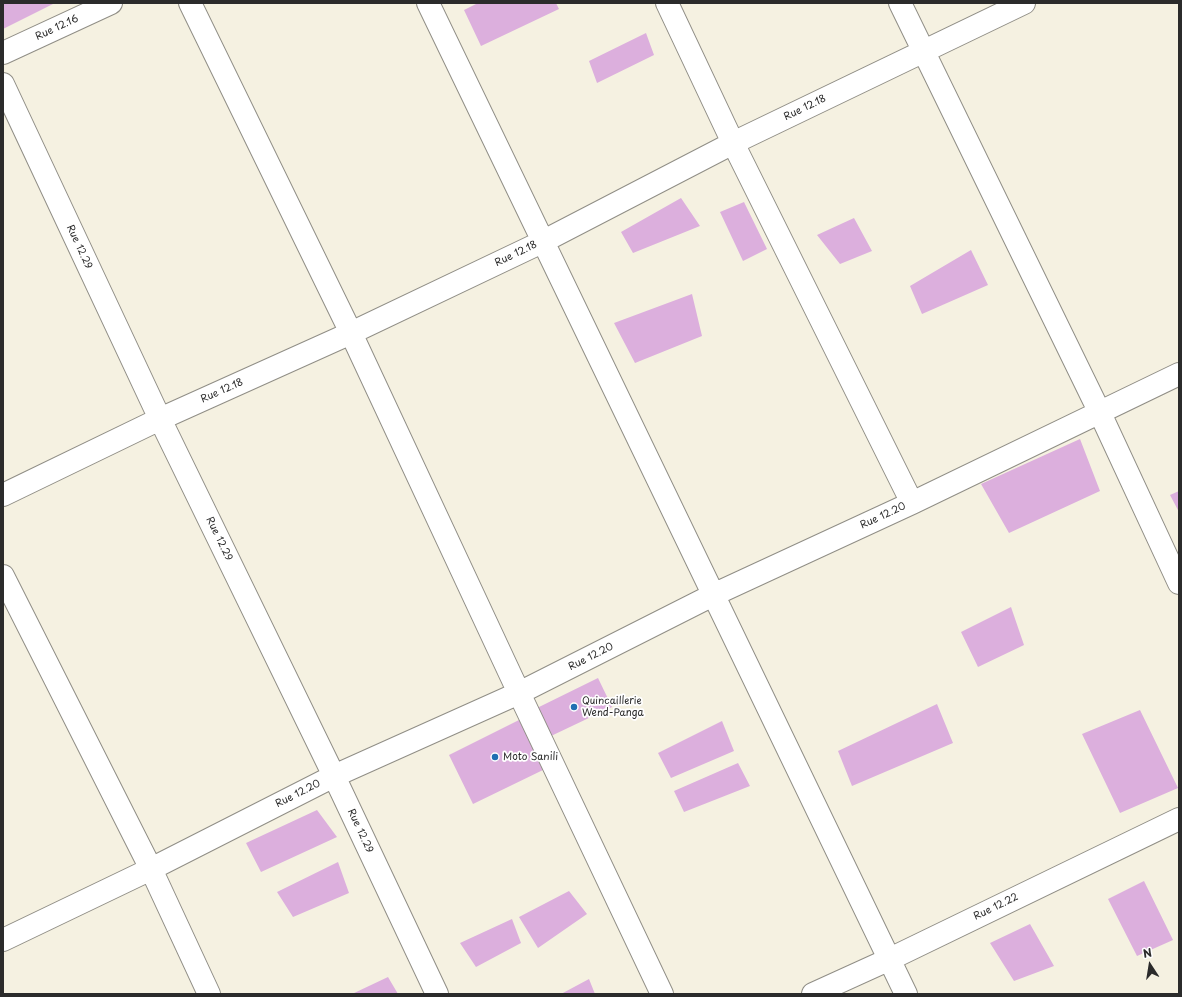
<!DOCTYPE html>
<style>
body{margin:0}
#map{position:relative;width:1182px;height:997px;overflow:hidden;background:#f5f1e1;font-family:"Playpen Sans",sans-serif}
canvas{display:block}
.frame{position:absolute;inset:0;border:4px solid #2b2b2b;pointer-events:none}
.north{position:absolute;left:1130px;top:945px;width:40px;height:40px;-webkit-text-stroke:3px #fff;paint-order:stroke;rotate:348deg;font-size:11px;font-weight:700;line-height:16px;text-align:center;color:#2b2b2b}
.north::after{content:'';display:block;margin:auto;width:14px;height:18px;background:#2b2b2b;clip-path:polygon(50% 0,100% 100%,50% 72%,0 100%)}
</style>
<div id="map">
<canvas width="1182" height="997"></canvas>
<div class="frame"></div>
<div class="north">N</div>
</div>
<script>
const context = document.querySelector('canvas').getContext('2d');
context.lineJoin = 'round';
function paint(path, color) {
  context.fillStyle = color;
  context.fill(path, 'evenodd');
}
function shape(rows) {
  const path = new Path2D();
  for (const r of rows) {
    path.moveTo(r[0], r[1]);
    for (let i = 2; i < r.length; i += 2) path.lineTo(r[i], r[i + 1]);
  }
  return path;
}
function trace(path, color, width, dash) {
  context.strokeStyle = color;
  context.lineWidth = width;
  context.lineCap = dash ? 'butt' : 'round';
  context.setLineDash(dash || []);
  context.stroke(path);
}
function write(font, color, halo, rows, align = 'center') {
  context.font = font + ' "Playpen Sans",sans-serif';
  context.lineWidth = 3.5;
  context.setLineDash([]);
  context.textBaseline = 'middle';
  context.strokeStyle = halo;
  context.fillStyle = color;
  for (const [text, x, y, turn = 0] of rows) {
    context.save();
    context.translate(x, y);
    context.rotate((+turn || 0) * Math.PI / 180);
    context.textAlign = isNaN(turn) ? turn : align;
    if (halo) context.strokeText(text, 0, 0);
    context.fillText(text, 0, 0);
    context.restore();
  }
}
paint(shape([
 [3,3,55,3,3,29],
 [478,3,556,3,559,9,481,46,464,10],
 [646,33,654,55,597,83,589,61],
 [681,198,700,226,633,253,621,232],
 [744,202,767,249,743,261,720,212],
 [854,218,872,251,840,264,817,235],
 [971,250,988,285,922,314,910,286],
 [692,294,702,336,635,363,614,323],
 [1080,439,1100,491,1009,533,981,484],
 [1179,491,1179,512,1170,495],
 [1011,607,1024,645,978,667,961,632],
 [598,678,612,707,551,736,537,708],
 [937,704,953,743,852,786,838,751],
 [1140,710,1178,788,1120,813,1082,734],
 [519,720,543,770,473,804,449,755],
 [722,721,734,751,671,778,658,753],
 [738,763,750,786,684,812,674,791],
 [317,810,337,837,261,872,246,843],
 [338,862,349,893,293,917,277,892],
 [1144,881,1173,940,1137,956,1108,899],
 [569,891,587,914,538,948,519,917],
 [512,919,521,943,476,967,460,943],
 [1030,924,1054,966,1014,981,990,943],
 [388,977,398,994,352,994],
 [589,979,595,994,561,994]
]), '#dcafdd');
const minor = shape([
 [190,3,351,333,519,693,662,994],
 [428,3,906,994],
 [667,3,733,143,912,503],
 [900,3,1100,413,1179,583],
 [3,53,111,3],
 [3,84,160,419,334,776,437,994],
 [3,495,160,419,351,333,542,242,733,143,1024,3],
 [3,576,151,869,209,994],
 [3,940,151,869,334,776,519,693,713,595,912,503,1179,374],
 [813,994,890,959,1179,819]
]);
trace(minor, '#908e86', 24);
trace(minor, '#fff', 22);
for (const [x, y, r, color] of [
 [574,707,4,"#1f6fb2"],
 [495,757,4,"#1f6fb2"]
]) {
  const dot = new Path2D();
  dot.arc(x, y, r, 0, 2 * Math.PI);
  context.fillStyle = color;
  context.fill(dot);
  trace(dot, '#fff', 1.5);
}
write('10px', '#2b2b2b', '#fff', [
 ["Rue 12.16",57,28,-25],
 ["Rue 12.18",805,108,-26],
 ["Rue 12.29",79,247,65],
 ["Rue 12.18",516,254,-26],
 ["Rue 12.18",222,391,-24],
 ["Rue 12.20",883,516,-25],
 ["Rue 12.29",219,539,64],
 ["Rue 12.20",591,657,-27],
 ["Rue 12.20",298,794,-27],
 ["Rue 12.29",360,831,65],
 ["Rue 12.22",996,907,-26]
]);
write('10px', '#2b2b2b', '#fff', [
 ["Quincaillerie",582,701],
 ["Wend-Panga",582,713],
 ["Moto Sanili",503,757]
], 'left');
</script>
